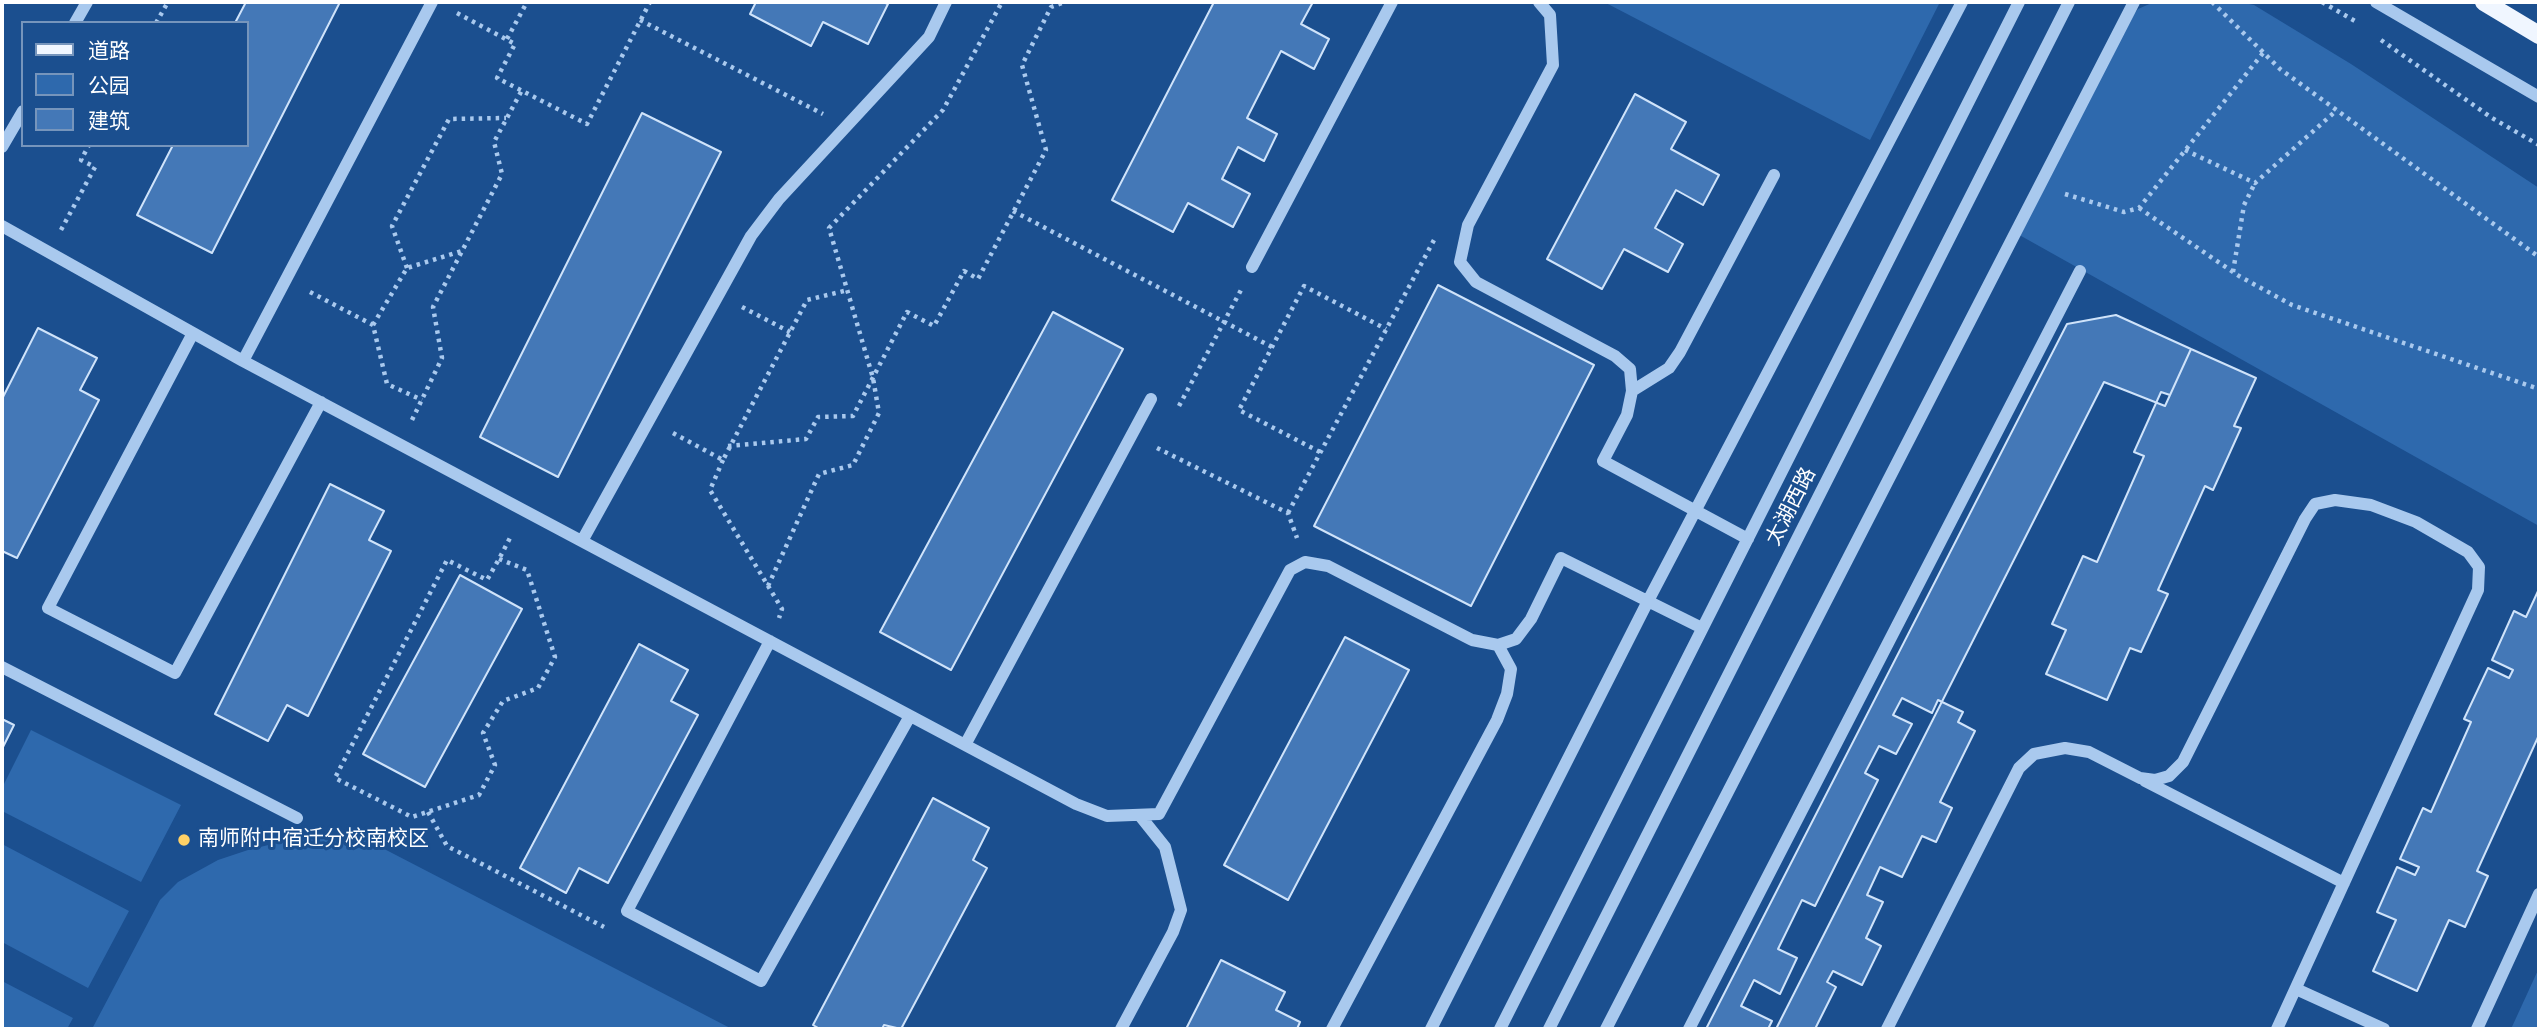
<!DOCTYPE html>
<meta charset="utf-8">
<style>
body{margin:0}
#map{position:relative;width:2541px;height:1031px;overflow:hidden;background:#1b4f8f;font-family:"Titillium Web","Noto Sans SC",sans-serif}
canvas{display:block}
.frame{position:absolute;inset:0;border:4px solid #fff;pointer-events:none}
.legend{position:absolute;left:21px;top:21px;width:228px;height:126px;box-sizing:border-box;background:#1b4f8f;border:2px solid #7695bc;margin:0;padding:9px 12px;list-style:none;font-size:21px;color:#fff}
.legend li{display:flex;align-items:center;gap:14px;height:35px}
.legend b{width:35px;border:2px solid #7695bc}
</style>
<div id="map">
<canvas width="2541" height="1031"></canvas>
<div class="frame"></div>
<ul class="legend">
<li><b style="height:9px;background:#f0f6ff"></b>道路</li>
<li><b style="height:19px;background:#2e69ad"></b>公园</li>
<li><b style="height:19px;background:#4478b7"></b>建筑</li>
</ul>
</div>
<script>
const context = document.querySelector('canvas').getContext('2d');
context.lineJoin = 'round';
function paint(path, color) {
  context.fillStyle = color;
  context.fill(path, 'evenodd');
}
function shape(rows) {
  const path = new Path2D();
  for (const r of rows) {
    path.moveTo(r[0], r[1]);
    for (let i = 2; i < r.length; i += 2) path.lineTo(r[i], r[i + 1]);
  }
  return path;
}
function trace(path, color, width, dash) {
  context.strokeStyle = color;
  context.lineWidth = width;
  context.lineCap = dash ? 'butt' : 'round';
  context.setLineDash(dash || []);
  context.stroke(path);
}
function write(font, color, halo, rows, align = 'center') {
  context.font = font + ' "Titillium Web","Noto Sans SC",sans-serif';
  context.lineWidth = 6;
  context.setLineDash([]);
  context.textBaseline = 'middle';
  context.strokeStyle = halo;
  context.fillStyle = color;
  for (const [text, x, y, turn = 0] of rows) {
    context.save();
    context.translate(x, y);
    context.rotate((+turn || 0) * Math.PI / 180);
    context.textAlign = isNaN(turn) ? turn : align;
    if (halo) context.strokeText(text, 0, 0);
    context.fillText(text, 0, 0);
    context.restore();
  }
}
paint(shape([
 [1604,2,1940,2,1870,140],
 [2154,2,2239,2,2254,5,2351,64,2539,188,2539,526,2014,232,2112,40,2138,9],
 [31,730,181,805,141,882,2,811,2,788],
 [331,835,363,838,732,1029,92,1029,160,900,178,882,218,860,248,850,301,837],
 [2,844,129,911,88,988,2,942],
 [2539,968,2539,1029,2511,1029],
 [2,981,73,1018,67,1029,2,1029]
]), '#2e69ad');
const building = shape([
 [246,2,340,2,212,253,137,215,173,145,247,145,247,23,235,23,246,2],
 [756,2,883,2,888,4,868,44,823,22,811,46,750,14,756,2],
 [1214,2,1313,2,1301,24,1329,39,1314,69,1281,51,1247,118,1277,134,1264,161,1238,147,1222,179,1250,194,1233,227,1188,203,1173,232,1112,200,1214,2],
 [1635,94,1686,122,1671,149,1719,175,1703,205,1676,190,1655,228,1683,244,1668,272,1624,249,1602,289,1547,259,1635,94],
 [642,113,721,152,558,477,480,437,642,113],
 [1438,285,1594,365,1471,606,1314,526,1438,285],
 [1053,312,1123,349,951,670,880,632,1053,312],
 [2116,315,2191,349,2165,406,2104,382,1776,1029,1706,1029,2067,324,2116,315],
 [38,328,97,358,80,390,99,400,17,558,2,551,2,399,38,328],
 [2191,349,2256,378,2234,426,2241,428,2213,490,2205,486,2158,590,2168,594,2141,652,2130,648,2107,700,2046,674,2066,630,2052,624,2083,556,2097,562,2144,456,2134,452,2161,392,2170,395,2191,349],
 [330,484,384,511,369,540,391,551,308,716,287,705,268,741,215,714,330,484],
 [460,575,522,609,425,787,363,754,460,575],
 [2539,589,2539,735,2477,871,2488,876,2465,927,2449,920,2417,991,2373,971,2396,920,2377,912,2397,867,2415,875,2419,867,2400,859,2423,808,2431,812,2471,722,2464,719,2488,668,2509,678,2513,670,2492,660,2514,611,2526,617,2539,589],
 [1345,637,1409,670,1288,900,1224,865,1345,637],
 [639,644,688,670,671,701,698,715,608,883,579,868,566,893,520,868,639,644],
 [1902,698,1932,713,1938,700,1963,712,1958,722,1975,731,1940,802,1952,808,1936,842,1922,836,1902,877,1880,867,1867,895,1883,902,1866,938,1881,946,1862,985,1833,971,1827,982,1836,987,1815,1029,1768,1029,1772,1021,1741,1006,1754,980,1780,994,1797,958,1778,949,1802,900,1815,906,1878,780,1865,773,1879,746,1896,754,1912,724,1893,715,1902,698],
 [2,719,14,725,2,749,2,719],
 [933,798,989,828,973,860,987,868,901,1029,884,1025,882,1029,820,1029,813,1025,933,798],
 [1221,960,1285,992,1276,1010,1300,1022,1297,1029,1186,1029,1221,960]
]);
paint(building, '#4478b7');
trace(building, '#cfe3fa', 2);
trace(shape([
 [2212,2,2280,69,2539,257],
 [2322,2,2355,21],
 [457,13,515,44,497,78,587,124,650,2],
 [640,20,823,114],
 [156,23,168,2],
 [507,39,527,2],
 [2381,40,2492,118,2539,145],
 [2185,150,2255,183,2337,110],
 [2065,194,2124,212,2139,208,2263,53],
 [2139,208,2239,276,2292,305,2539,389],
 [1013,211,1272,347],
 [61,230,95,167,81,160,89,145],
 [407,268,392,226,449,119,506,118],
 [2233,272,2244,205,2255,183],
 [310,292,373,325,387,384,422,400],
 [742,307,790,332],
 [373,325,407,268,462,251],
 [1179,406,1241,290],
 [412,420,442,358,433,307,502,174,494,142,522,90],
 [673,433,723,460,807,300,848,290],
 [728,446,806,439,818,417,853,416,907,312,934,326,964,271,978,279,1046,150,1022,65,1051,7,1065,2],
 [1157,448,1288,513,1297,538],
 [1320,452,1239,410,1304,286,1386,329],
 [723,460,710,490,782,609,779,618],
 [1288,513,1434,240],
 [499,559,527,570,555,657,538,688,503,701,483,733,495,765,479,795,412,817,335,778,447,560,487,580,499,559,511,536],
 [768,586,819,474,853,465,879,413,873,378,829,228,943,110,1002,2],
 [428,812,447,846,604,927]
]), '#a9c9ee', 4.5, [3.5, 5]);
trace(shape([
 [1539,2,1550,15,1553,65,1468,225,1460,262,1476,282,1615,356,1630,369,1632,391,1627,415,1603,461,1748,539],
 [2376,2,2539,97],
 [75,23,87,2],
 [2,147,23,111],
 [2,226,243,361,432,2],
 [1252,267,1392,2],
 [193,333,48,608,175,673,321,402],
 [243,361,1076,804,1107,816,1159,814,1290,570,1305,562,1328,566,1472,640,1498,645,1516,639,1531,619,1561,558,1702,628],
 [1632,391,1669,368,1680,352,1774,175],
 [582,541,751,236,779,199,929,37,946,2],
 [770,641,627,911,761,981,910,716],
 [2,667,297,818],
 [965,745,1151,399],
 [2145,781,2344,883],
 [2296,989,2384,1029],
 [1121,1029,1173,932,1181,910,1165,847,1141,817],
 [1332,1029,1497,720,1507,694,1511,669,1498,645],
 [1431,1029,1648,601,1962,2],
 [1500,1029,2019,2],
 [1549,1029,2069,2],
 [1606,1029,2134,2],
 [1689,1029,2080,271],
 [1887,1029,2019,768,2034,754,2065,748,2089,752,2140,778,2155,780,2169,776,2183,762,2305,519,2315,504,2335,500,2371,505,2416,522,2468,552,2479,567,2478,590,2277,1029],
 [2477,1029,2539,894]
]), '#a9c9ee', 12);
trace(shape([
 [2484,2,2539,35]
]), '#f0f6ff', 18);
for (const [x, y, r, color] of [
 [184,840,7,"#ffd166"]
]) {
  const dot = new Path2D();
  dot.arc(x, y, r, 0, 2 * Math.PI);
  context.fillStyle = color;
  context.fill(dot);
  trace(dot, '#1b4f8f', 2.5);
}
write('21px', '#fff', '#1b4f8f', [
 ["太湖西路",1792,507,-63]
]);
write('21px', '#fff', '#1b4f8f', [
 ["南师附中宿迁分校南校区",198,840]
], 'left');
</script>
